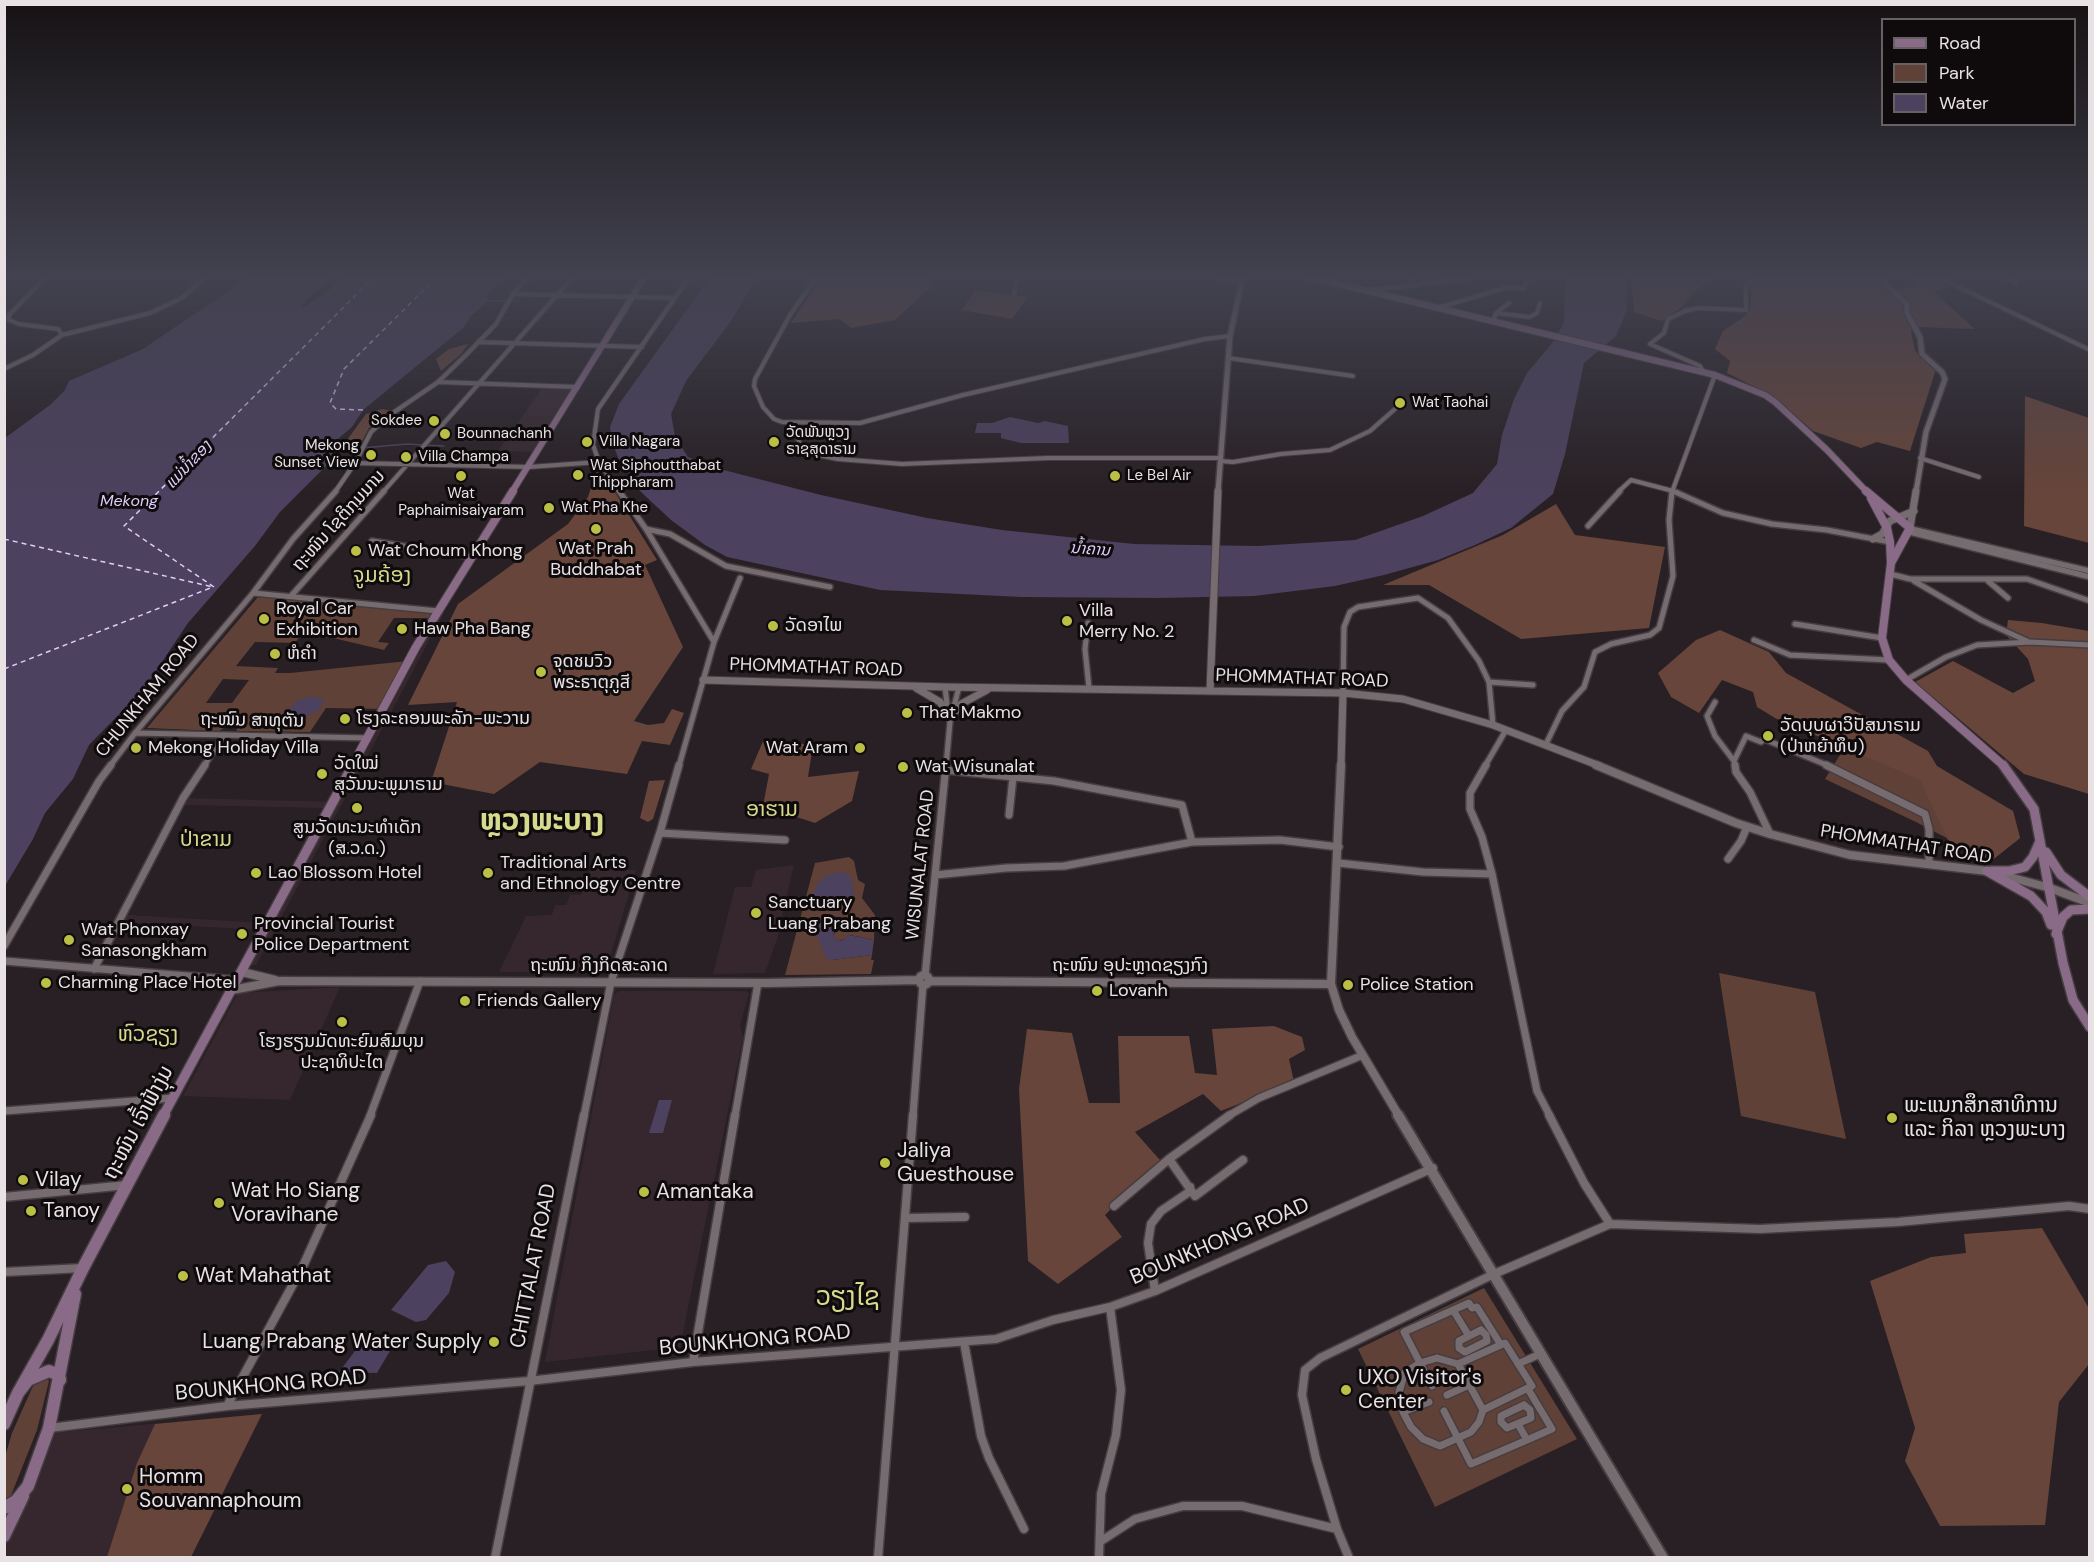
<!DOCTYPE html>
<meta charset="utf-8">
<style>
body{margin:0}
#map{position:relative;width:2094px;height:1562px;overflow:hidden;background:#282024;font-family:"DM Sans",sans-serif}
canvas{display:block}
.frame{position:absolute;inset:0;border:6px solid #e8e2e5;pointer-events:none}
.legend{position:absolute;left:1881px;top:18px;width:195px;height:108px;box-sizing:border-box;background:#0f0b0c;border:2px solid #666163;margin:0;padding:8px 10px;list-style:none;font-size:18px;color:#e8e2e5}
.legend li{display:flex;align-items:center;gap:12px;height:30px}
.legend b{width:30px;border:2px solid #666163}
</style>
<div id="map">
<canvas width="2094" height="1562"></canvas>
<div class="frame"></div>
<ul class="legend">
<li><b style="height:8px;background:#8a6b87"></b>Road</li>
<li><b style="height:16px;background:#604137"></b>Park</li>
<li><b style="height:16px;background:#4c415e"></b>Water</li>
</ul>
</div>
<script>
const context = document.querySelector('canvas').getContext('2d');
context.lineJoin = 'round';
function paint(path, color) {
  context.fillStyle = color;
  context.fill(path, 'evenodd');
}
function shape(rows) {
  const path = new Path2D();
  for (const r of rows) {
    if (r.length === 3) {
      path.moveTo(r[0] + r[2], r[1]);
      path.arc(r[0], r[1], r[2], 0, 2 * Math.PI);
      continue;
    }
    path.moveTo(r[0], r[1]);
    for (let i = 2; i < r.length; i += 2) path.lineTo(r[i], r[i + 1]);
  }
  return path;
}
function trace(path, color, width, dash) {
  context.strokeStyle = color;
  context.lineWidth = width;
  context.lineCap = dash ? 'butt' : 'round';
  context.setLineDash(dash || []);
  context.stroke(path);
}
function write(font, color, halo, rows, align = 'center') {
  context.font = font + ' "DM Sans","Noto Sans Lao","Noto Sans Thai",sans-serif';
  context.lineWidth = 6;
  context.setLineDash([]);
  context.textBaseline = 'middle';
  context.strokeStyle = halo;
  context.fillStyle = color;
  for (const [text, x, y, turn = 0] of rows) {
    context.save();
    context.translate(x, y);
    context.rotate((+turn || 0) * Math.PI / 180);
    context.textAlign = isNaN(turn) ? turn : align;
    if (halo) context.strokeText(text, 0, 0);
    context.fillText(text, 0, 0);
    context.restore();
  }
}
paint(shape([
 [543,387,573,388,532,452,498,451],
 [435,613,444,613,256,965,243,965,262,930,124,922,102,965,90,964,181,791,217,739,226,739,189,798,330,802],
 [185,805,326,808,266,923,128,915],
 [794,865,777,939,765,973,713,974,735,887,751,887,756,870],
 [591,869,636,870,607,967,599,972,499,972,526,916,552,915,555,905,566,905,570,895,581,895],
 [340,987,290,1100,183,1096,238,993],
 [619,991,746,991,749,993,740,1026,743,1037,680,1347,545,1362,614,995],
 [262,1414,191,1557,5,1558,5,1545,52,1433]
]), '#36272e');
paint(shape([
 [258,597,435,613,432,618,394,618,378,642,389,643,384,650,333,638,300,636,295,643,255,642,236,666,278,668,275,673,290,673,408,661,381,709,326,708,310,732,237,731,236,727,226,727,219,731,147,728],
 [223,679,249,680,232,703,206,703],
 [1853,734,2013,811,2020,838,1991,861,1916,822,1825,779],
 [849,857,854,861,858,880,865,884,862,898,875,915,874,940,850,935,840,941,835,939,833,935,840,928,837,916,822,919,832,960,872,955,871,960,874,960,871,974,785,975,815,863],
 [1719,973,1815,992,1846,1139,1741,1116],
 [1484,1288,1577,1439,1435,1507,1358,1349],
 [46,1377,49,1381,37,1430,10,1498,5,1504,4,1460,12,1433,32,1388,39,1379]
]), '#604137');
paint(shape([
 [822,276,929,276,934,284,895,320,851,328,840,319,791,323],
 [1631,276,1715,276,1694,292,1682,307,1661,321,1634,312],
 [1762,276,1877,276,1886,292,1914,286,1911,276,1929,276,1948,286,1934,292,1975,329,1920,327,1911,331,1915,351,1936,369,1910,451,1877,442,1861,448,1813,431,1773,396,1727,373,1730,361,1715,349,1723,331,1744,317,1750,309,1751,286],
 [975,290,1028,297,1012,319,962,310],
 [468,344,461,354,441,371,436,359,449,349],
 [2025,396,2089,418,2089,543,2024,526],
 [382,409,392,411,369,428,360,445,344,444,366,414],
 [598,465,657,560,645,565,683,647,634,721,648,725,664,723,672,709,684,713,670,745,642,741,627,774,540,762,494,794,431,782,457,702,408,705,458,604,568,524,588,497],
 [1556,504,1575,535,1665,547,1649,628,1521,639,1429,585,1383,585,1503,535],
 [2008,620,2042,623,2089,631,2089,794,2024,774,1915,682,1953,661,2013,693,2035,681,2028,659,2006,635],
 [1720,630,1769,652,1786,673,1928,751,1937,766,2013,811,2020,838,1991,861,1948,840,1920,780,1775,718,1757,707,1753,692,1722,680,1699,713,1671,697,1658,673,1696,640],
 [764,739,813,745,808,777,859,771,852,801,815,823,763,806,769,774,751,769],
 [665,780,653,819,648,822,640,818,649,781],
 [1274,1026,1302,1037,1305,1050,1289,1059,1294,1082,1221,1111,1203,1094,1135,1132,1160,1160,1105,1215,1122,1237,1058,1284,1028,1261,1019,1089,1027,1029,1072,1033,1089,1103,1120,1103,1118,1036,1189,1036,1195,1073,1217,1075,1212,1029],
 [2042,1228,2090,1310,2089,1364,2059,1402,2045,1525,1940,1526,1905,1461,1915,1428,1870,1281,1931,1257,1966,1253,1964,1234],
 [262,1414,191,1557,107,1557,137,1463,155,1424]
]), '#67453a');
paint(shape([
 [250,276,334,276,301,305,302,308,332,288,343,276,505,276,487,295,488,301,472,315,463,328,363,410,352,427,339,438,336,442,338,450,335,457,280,512,255,546,188,623,144,689,89,745,73,779,45,813,33,839,5,886,5,438,50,405,65,390,69,381,143,349],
 [711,276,758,276,731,321,686,381,671,414,675,437,688,457,716,468,821,495,927,518,1002,530,1134,544,1258,546,1355,540,1423,516,1473,493,1497,464,1502,435,1514,399,1527,373,1553,342,1564,323,1566,276,1626,276,1627,310,1616,336,1584,363,1565,454,1553,494,1511,528,1475,545,1438,560,1384,575,1335,586,1254,596,1159,598,1021,597,880,590,727,557,705,545,671,520,641,492,619,460,613,444,610,427,619,404],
 [1010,417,1038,423,1045,421,1068,426,1069,443,1021,443,1001,438,1001,433,975,433,977,423,992,423],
 [313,696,324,700,319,710,304,717,291,714,290,708,297,701],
 [837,872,846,873,851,878,854,895,843,905,818,905,813,895,817,884,824,877],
 [837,916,844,918,847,922,844,928,835,931,833,935,835,939,841,941,849,935,874,940,872,955,832,960,826,958,815,930,816,923,822,919],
 [659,1100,672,1100,663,1133,649,1133],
 [446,1261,455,1272,449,1293,426,1320,416,1322,391,1310,428,1265],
 [367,1335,382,1339,390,1351,377,1373,339,1372]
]), '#4c415e');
trace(shape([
 [488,301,518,301],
 [338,450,407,444,444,446]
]), '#4c415e', 1.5);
trace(shape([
 [363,410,336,409,330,403,344,369,438,276],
 [4,539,213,587],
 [214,587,124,526,375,276],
 [4,669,213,587]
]), '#ddcdfb', 1.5, [5, 4]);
const pedestrian = shape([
 [1453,1310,1469,1336],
 [1481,1330,1486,1335,1487,1341,1465,1352,1459,1348,1459,1341,1481,1330],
 [1437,1358,1458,1364,1483,1410,1479,1422,1471,1432,1440,1446,1423,1439,1411,1427,1403,1412,1399,1392,1405,1372,1420,1363,1437,1358],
 [1420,1363,1432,1386],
 [1420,1363,1404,1332,1469,1303,1472,1308,1477,1307,1501,1345],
 [1458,1364,1505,1343,1532,1386,1483,1410],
 [1518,1364,1540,1354],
 [1447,1395,1469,1385],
 [1524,1405,1530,1410,1531,1418,1507,1428,1501,1422,1501,1416,1524,1405],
 [1444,1411,1471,1464,1527,1440],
 [1403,1412,1429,1402],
 [1518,1424,1527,1440,1552,1429,1528,1389]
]);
const minorFar3 = shape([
 [47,276,9,315,9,320,19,324,58,329,62,335],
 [817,276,790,315,755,379,754,386,763,407,774,419,782,422,860,423,963,395,1205,339,1230,336],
 [1936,276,2090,350],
 [2004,276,2016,283],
 [1408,286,1467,279],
 [1365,290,1408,286,1416,276],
 [513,294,675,298],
 [1014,294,1017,276],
 [1437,308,1508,287,1523,289,1530,276],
 [1496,313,1530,317,1537,313,1540,303],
 [1493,321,1496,313,1509,303],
 [478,342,642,347],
 [1228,358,1353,376],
 [4,369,33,355,62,335,150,313,182,298,206,276],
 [1704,373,1700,366,1650,344,1664,333,1668,319,1685,311,1698,308,1746,310,1746,285,1757,276],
 [438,382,578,387],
 [791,423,801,446,818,455,838,459,902,464,1048,458,1220,458],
 [1920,458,1979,477],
 [1220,461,1233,462,1281,454,1330,450,1370,431,1395,409],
 [355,463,529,467,599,462],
 [335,492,355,463,371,432,387,417,438,382,465,356,496,324,513,294,528,276],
 [383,492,574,276],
 [620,492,599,462,593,445,598,409,690,276],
 [1618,492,1631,480,1677,492],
 [1672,492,1715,375]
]);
const minorFar2 = shape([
 [619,491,646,529,714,642,679,766],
 [1673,491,1723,513,1772,524,1827,530,1890,542],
 [1588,526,1620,491],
 [646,529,670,534,726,566,830,587],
 [1912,529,2090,571],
 [1909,532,2090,577],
 [372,541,472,557],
 [1890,574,1910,579,2027,579,2090,601],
 [1914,581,1981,620,2027,641],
 [1988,581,2008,598],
 [253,593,438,611],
 [291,596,384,491],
 [1088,623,1085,649,1089,688],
 [1795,624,1882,638],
 [1754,640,1790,655,1889,660],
 [714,642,740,578],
 [1906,680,1946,657,1977,645,2030,642,2090,645],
 [1489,682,1533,685],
 [945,687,948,713],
 [1343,693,1344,627,1350,612,1358,607,1418,598,1448,618,1479,661,1489,682,1493,725],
 [1715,702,1707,716,1715,736,1734,761],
 [135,733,368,738],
 [1546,744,1562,711,1584,687,1595,652,1611,644,1650,635,1659,628,1673,576,1669,520,1672,491],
 [110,766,135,733,253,593,293,539,336,491],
 [204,766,224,735],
 [946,766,950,722,959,687],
 [1485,766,1506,730],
 [1735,766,1734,761,1746,736,1761,742,1764,739,1829,766]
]);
const minorFar1 = shape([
 [1735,765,1736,772,1750,792,1770,834],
 [1826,765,1925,814,1929,829,1929,863],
 [945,770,1054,781,1182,805,1192,842],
 [1009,815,1013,777],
 [320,826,374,826,377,830,391,830],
 [660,833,785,840],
 [1728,859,1741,841,1747,827],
 [1338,863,1423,872,1492,874,1482,837,1470,809,1470,793,1486,765],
 [1492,874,1537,1091,1550,1116],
 [935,875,1006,868,1064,866,1192,842,1280,840,1339,847],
 [4,946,99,781,111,765],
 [4,961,237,980],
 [94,969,183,798,205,765],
 [925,976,946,765],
 [4,1111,173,1098],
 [370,1116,420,981],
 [584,1116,611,982,661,829,679,765],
 [735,1116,758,983],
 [913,1116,923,984],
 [1228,1116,1259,1098,1363,1055]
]);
const minor = shape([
 [1549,1115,1584,1183,1610,1224],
 [1169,1159,1195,1196,1243,1160],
 [4,1197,127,1185],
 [1114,1206,1169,1159,1230,1115],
 [906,1218,965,1217],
 [4,1272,83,1268],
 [1155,1291,1148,1243,1151,1224,1161,1211,1189,1192,1190,1187],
 [964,1342,981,1436,989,1458,1024,1529],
 [693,1362,735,1115],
 [227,1406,304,1264,371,1115],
 [50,1428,227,1406,529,1381,693,1362,996,1339,1053,1320,1110,1307,1155,1291,1433,1168],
 [1101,1541,1135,1519,1183,1506,1242,1506,1337,1529],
 [495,1558,584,1115],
 [878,1558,913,1115],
 [1099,1558,1101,1494,1116,1435,1121,1390,1110,1307],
 [1349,1558,1337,1529,1316,1459,1302,1395,1305,1370,1320,1358,1494,1274,1610,1224,1760,1229,1898,1222,2069,1206,2090,1209]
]);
const tertiaryFar3 = shape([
 [1882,276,1885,284,1907,304,1907,313,1920,337,1922,354,1942,372,1945,379,1926,432,1916,492],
 [1218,492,1230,336,1242,281]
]);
const tertiaryFar2 = shape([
 [1910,528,1916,491],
 [1873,539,1882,534,1890,521,1914,511],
 [703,680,945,687,1343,693,1403,699,1493,725,1600,766],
 [916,688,940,702,949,717],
 [1210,691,1218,491],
 [951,717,961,704,987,690],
 [1341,766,1343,693]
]);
const tertiaryFar1 = shape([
 [1341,765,1331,984,1339,1010,1352,1037,1399,1116],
 [1596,765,1736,823,1770,834,1850,855,1987,871,2050,888,2090,903],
 [242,972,275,980],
 [924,980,5],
 [930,981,1331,984],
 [232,990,279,981,767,983,919,980]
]);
const tertiary = shape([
 [1398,1115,1663,1558]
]);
const secondaryFar3 = shape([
 [1218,276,1242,281,1242,276],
 [1306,276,1715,375,1765,395,1775,402,1827,450,1867,492],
 [512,492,645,276]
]);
const secondaryFar2 = shape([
 [1866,491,1910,528,1891,563],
 [1871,498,1887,528,1890,542,1891,563,1882,638,1889,660,1906,680,2004,766],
 [352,766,416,647,513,491]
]);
const secondaryFar1 = shape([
 [2003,765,2034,809,2063,963,2073,1000,2090,1027],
 [2046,852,2061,875,2090,897],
 [1987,871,2031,896,2046,912,2051,925],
 [1991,871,2009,871,2025,867,2033,857,2040,841],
 [2056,934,2063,917,2071,910,2090,909],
 [163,1116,353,765]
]);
const secondary = shape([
 [18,1393,48,1340,83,1268,164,1115],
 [4,1424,18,1393,28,1380,49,1371,59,1375,60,1380],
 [4,1508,16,1501,28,1486,49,1428,75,1294],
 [4,1536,23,1496]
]);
trace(pedestrian, '#453d41', 10);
trace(minorFar3, '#453d41', 6);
trace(minorFar2, '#453d41', 8);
trace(minorFar1, '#453d41', 10);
trace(minor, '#453d41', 11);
trace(tertiaryFar3, '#453d41', 8);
trace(tertiaryFar2, '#453d41', 9);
trace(tertiaryFar1, '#453d41', 11);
trace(tertiary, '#453d41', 14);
trace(secondaryFar3, '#453d41', 8);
trace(secondaryFar2, '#453d41', 10);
trace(secondaryFar1, '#453d41', 12);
trace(secondary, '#453d41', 15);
trace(pedestrian, '#766c70', 7);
trace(minorFar3, '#766c70', 4);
trace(minorFar2, '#766c70', 5);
trace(minorFar1, '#766c70', 7);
trace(minor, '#766c70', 8);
trace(tertiaryFar3, '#766c70', 5);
trace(tertiaryFar2, '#766c70', 7);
trace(tertiaryFar1, '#766c70', 8);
trace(tertiary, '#766c70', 10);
trace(secondaryFar3, '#8a6b87', 6);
trace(secondaryFar2, '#8a6b87', 8);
trace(secondaryFar1, '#8a6b87', 9);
trace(secondary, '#8a6b87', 12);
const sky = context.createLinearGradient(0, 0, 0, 495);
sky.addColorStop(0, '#161214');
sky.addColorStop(0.56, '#424250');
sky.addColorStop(1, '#42425000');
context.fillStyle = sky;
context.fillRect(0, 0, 2094, 495);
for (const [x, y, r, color] of [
 [1400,403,6,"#bac045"],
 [434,421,6,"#bac045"],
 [445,434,6,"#bac045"],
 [587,442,6,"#bac045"],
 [774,442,6,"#bac045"],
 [371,455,6,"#bac045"],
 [406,457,6,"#bac045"],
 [578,475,6,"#bac045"],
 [461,476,6,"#bac045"],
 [1115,476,6,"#bac045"],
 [549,508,6,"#bac045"],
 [596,529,6,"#bac045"],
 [356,551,6,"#bac045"],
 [264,619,6,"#bac045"],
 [1067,621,6,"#bac045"],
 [773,626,6,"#bac045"],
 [402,629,6,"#bac045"],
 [275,654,6,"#bac045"],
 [541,672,6,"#bac045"],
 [907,713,6,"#bac045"],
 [345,719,6,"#bac045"],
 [1768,736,6,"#bac045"],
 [136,748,6,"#bac045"],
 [860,748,6,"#bac045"],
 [903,767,6,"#bac045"],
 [322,774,6,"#bac045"],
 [357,808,6,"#bac045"],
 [256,873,6,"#bac045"],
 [488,873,6,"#bac045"],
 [756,913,6,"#bac045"],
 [242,934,6,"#bac045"],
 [69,940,6,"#bac045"],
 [46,983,6,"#bac045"],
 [1348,985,6,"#bac045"],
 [1097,991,6,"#bac045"],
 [465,1001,6,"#bac045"],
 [342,1022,6,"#bac045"],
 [1892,1118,6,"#bac045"],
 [885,1163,6,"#bac045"],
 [23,1180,6,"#bac045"],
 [644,1192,6,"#bac045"],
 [219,1203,6,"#bac045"],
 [31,1211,6,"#bac045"],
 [183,1276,6,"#bac045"],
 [494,1342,6,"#bac045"],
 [1346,1390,6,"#bac045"],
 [127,1489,6,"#bac045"]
]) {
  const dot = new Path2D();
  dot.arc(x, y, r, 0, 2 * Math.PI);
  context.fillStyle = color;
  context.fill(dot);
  trace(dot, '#0f0b0c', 2);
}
write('15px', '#e8e2e5', '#0f0b0c', [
 ["Wat Taohai",1412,403],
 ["Sokdee",422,421,"right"],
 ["ວັດພັນຫຼວງ",786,433],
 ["ຣາຊສຸດາຣາມ",786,450],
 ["Bounnachanh",457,434],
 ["Villa Nagara",599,442],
 ["Mekong",359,446,"right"],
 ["Sunset View",359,463,"right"],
 ["Villa Champa",418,457],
 ["Wat Siphoutthabat",590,466],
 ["Thippharam",590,483],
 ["Le Bel Air",1127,476],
 ["Wat",461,494,"center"],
 ["Paphaimisaiyaram",461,511,"center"],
 ["Wat Pha Khe",561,508]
], 'left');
write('italic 16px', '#ddcdfb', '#0f0b0c', [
 ["ແມ່ນ້ຳຂອງ",189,465,-47],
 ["Mekong",129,502],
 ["ນ້ຳຄານ",1090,550,4]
]);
write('18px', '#e8e2e5', '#0f0b0c', [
 ["ຖະໜົນ ໂຊຕິກຸມມານ",339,521,-48],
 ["PHOMMATHAT ROAD",816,668,2],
 ["PHOMMATHAT ROAD",1302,679,2],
 ["CHUNKHAM ROAD",148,696,-51],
 ["ຖະໜົນ ສາທຸຕັນ",252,721,1],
 ["PHOMMATHAT ROAD",1906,845,9],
 ["WISUNALAT ROAD",921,865,-84],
 ["ຖະໜົນ ກິງກິດສະລາດ",599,966],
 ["ຖະໜົນ ອຸປະຫຼາດຊຽງກົງ",1130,966]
]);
write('18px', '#e8e2e5', '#0f0b0c', [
 ["Wat Prah",596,549,"center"],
 ["Buddhabat",596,570,"center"],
 ["Wat Choum Khong",368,551],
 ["Royal Car",276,609],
 ["Exhibition",276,630],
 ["Villa",1079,611],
 ["Merry No. 2",1079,632],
 ["ວັດອາໄພ",785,626],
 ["Haw Pha Bang",414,629],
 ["ຫໍຄຳ",287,654],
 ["จุดชมวิว",553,662],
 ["พระธาตุภูสี",553,683],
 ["That Makmo",919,713],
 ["ໂຮງລະຄອນພະລັກ-ພະวาม",357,719],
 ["ວັດບຸບຜາວິປັສນາຣາມ",1780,726],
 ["(ປ່າຫຍ້າທຶບ)",1780,747],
 ["Mekong Holiday Villa",148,748],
 ["Wat Aram",848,748,"right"],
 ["ວັດໃໝ່",334,764],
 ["ສຸວັນນະພູມາຣາມ",334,785],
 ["Wat Wisunalat",915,767],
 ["ສູນວັດທະນະທຳເດັກ",357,828,"center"],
 ["(ສ.ວ.ດ.)",357,849,"center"],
 ["Traditional Arts",500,863],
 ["and Ethnology Centre",500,884],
 ["Lao Blossom Hotel",268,873],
 ["Sanctuary",768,903],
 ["Luang Prabang",768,924],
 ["Provincial Tourist",254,924],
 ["Police Department",254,945],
 ["Wat Phonxay",81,930],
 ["Sanasongkham",81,951],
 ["Charming Place Hotel",58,983],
 ["Police Station",1360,985],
 ["Lovanh",1109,991],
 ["Friends Gallery",477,1001],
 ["ໂຮງຮຽນມັດທະຍົມສົມບຸນ",342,1042,"center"],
 ["ປະຊາທິປະໄຕ",342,1063,"center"]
], 'left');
write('21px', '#d5da8c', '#0f0b0c', [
 ["ຈູມຄ້ອງ",382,576],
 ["ອາຮາມ",772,810],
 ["ປ່າຂາມ",206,840],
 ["ຫົວຊຽງ",148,1035]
]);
write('21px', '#e8e2e5', '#0f0b0c', [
 ["ພະແນກສຶກສາທິການ",1904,1106],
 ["ແລະ ກິລາ ຫຼວງພະບາງ",1904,1130],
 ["Jaliya",897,1151],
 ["Guesthouse",897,1175],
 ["Vilay",35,1180],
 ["Wat Ho Siang",231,1191],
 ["Voravihane",231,1215],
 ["Amantaka",656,1192],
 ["Tanoy",43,1211],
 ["Wat Mahathat",195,1276],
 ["Luang Prabang Water Supply",482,1342,"right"],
 ["UXO Visitor's",1358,1378],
 ["Center",1358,1402],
 ["Homm",139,1477],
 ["Souvannaphoum",139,1501]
], 'left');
write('21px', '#e8e2e5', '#0f0b0c', [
 ["ຖະໜົນ ເຈົ້າຟ້າງຸ່ມ",139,1123,-62],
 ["BOUNKHONG ROAD",1220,1242,-23],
 ["CHITTALAT ROAD",534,1266,-79],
 ["BOUNKHONG ROAD",755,1341,-5],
 ["BOUNKHONG ROAD",271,1386,-5]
]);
write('26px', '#d5da8c', '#0f0b0c', [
 ["ວຽງໄຊ",848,1298]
]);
write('bold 30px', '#d5da8c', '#0f0b0c', [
 ["ຫຼວງພະບາງ",542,822]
]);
</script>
